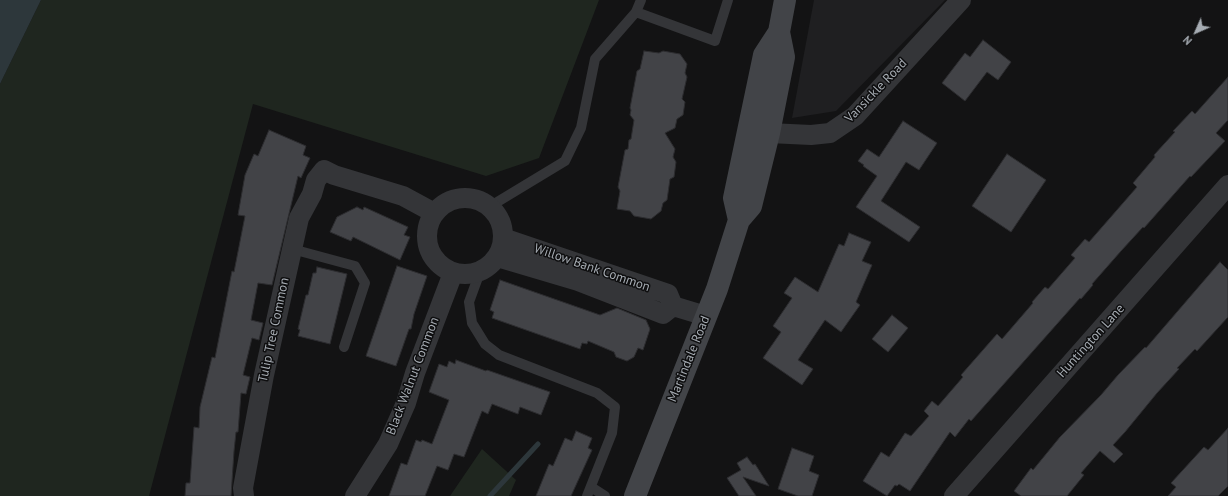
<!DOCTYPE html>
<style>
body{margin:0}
#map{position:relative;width:1228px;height:496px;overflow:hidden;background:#131314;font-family:"PT Sans",sans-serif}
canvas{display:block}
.north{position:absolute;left:1176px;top:12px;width:40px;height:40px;-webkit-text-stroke:3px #0e0e0f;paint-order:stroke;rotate:225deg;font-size:11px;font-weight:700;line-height:16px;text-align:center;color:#a6acb3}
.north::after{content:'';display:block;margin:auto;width:14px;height:18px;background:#a6acb3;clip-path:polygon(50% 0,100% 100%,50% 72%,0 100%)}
</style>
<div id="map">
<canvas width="1228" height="496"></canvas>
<div class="north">N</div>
</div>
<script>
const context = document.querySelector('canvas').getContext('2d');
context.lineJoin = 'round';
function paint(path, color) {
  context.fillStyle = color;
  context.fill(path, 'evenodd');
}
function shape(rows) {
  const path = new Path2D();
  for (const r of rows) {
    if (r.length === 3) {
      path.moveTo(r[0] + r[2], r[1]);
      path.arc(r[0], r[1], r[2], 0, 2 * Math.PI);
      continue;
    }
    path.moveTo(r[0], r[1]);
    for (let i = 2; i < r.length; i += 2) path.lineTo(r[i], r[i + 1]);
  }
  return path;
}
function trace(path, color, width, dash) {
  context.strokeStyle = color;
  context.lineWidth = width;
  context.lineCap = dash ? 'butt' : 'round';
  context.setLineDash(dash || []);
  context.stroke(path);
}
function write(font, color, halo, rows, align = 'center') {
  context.font = font + ' "PT Sans",sans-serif';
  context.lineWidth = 3;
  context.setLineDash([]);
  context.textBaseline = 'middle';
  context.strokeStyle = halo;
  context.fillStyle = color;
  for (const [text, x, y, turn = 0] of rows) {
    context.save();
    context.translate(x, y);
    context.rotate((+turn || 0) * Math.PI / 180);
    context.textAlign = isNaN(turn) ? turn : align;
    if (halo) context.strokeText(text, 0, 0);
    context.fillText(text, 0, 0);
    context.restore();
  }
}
paint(shape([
 [814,0,945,0,836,111,792,118]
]), '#1f1f21');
paint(shape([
 [41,0,599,0,539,158,486,176,253,104,149,496,0,496,0,84],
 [482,449,516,480,509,496,450,496]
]), '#1f261f');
paint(shape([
 [0,0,41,0,0,84]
]), '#2d373b');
trace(shape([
 [490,496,538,444]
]), '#2d373b', 5);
const building = shape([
 [983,40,1011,62,998,80,987,72,965,101,942,83,965,53,970,57,983,40],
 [644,51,659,53,663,51,680,54,687,64,685,73,687,77,682,99,685,102,683,115,677,119,675,128,665,133,675,149,673,157,676,162,674,177,670,179,667,200,663,203,661,211,651,219,634,216,630,211,617,209,620,191,618,187,625,150,628,149,629,140,631,139,634,120,630,115,631,110,630,108,637,71,640,69,644,51],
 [1228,77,1228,120,1216,133,1225,141,1191,177,1190,176,1144,228,1143,227,1121,251,1092,284,1093,285,1081,299,1080,298,971,421,969,419,955,437,950,432,910,491,899,484,897,486,895,485,887,496,863,481,881,452,889,457,905,433,911,436,929,416,924,411,932,401,938,406,963,377,961,375,997,334,1002,339,1033,303,1032,302,1045,287,1048,289,1075,258,1071,255,1085,239,1089,242,1137,187,1133,183,1155,157,1154,155,1175,132,1173,131,1192,111,1195,114,1228,77],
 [903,121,937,143,919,170,906,162,881,201,920,227,909,242,856,207,877,176,863,166,864,165,858,161,867,149,879,157,903,121],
 [269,130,306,146,303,155,310,158,301,178,298,176,272,285,258,283,251,320,263,323,259,340,252,338,243,375,250,377,246,394,241,393,238,432,236,432,234,451,231,496,185,496,186,483,190,483,194,427,199,428,200,407,212,357,215,358,232,271,234,272,245,216,238,215,245,175,254,154,258,156,269,130],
 [1007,154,1046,180,1011,232,972,206,1007,154],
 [357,207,363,210,364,207,408,227,404,235,410,237,400,260,353,237,351,241,330,232,337,217,357,207],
 [849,233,871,242,862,261,872,265,856,302,860,305,841,332,825,320,798,360,813,369,802,385,763,358,781,332,773,326,792,298,784,293,795,277,818,292,839,244,844,246,849,233],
 [1220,262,1228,270,1228,317,1197,351,1195,349,1177,368,1179,369,1157,393,1125,432,1113,445,1123,454,1114,463,1100,451,1081,473,1084,475,1067,496,1021,496,1014,491,1031,468,1033,470,1060,437,1101,395,1118,375,1145,347,1146,348,1220,262],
 [397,266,427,276,414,314,411,329,409,329,396,366,366,356,397,266],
 [317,267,347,274,330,344,298,336,300,330,298,329,306,295,308,295,313,273,316,273,317,267],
 [500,280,600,315,617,308,646,320,650,329,643,350,638,348,634,357,627,361,616,357,614,352,588,341,587,344,582,343,580,349,492,318,494,312,490,310,500,280],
 [892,315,908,328,888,352,872,339,892,315],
 [456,360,486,371,487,370,550,392,541,415,520,407,518,414,492,404,488,414,482,411,464,457,454,454,448,470,437,466,425,496,389,496,401,463,407,465,416,440,421,442,422,440,432,444,449,400,429,392,439,364,447,367,449,361,455,364,456,360],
 [1228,428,1228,486,1218,496,1168,496,1176,487,1171,483,1204,447,1208,450,1228,428],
 [576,431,592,438,588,448,592,450,571,496,536,496,549,464,553,466,565,438,572,441,576,431],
 [792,448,814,456,809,471,819,475,812,496,798,496,778,489,792,448],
 [747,457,753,465,755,464,769,486,743,477,756,496,739,496,727,478,741,470,737,463,747,457]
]);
paint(building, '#424347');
trace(building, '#2d2d30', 1);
trace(shape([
 [636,12,715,41,728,0],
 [489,207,565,161,581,128,595,59,636,12,641,0],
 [292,249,355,266,365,283,344,347],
 [480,272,469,302,472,323,485,344,499,355,597,393,615,407,612,433,587,496],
 [591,487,605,496]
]), '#343538', 10);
trace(shape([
 [769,133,811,135,830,133,855,116,961,0],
 [465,236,38],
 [503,238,668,294,673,306],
 [497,257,578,281,663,314,673,306,706,316],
 [244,496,243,488,264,375,299,218,312,194,316,180,324,170,334,175,403,196,427,209,433,215],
 [355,496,388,444,406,403,415,373,453,273],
 [954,496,1228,185]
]), '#343538', 20);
trace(shape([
 [739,220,734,198,764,55,779,32,785,0],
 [635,496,717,289,739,220,751,206,769,133,784,57,779,32]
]), '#424448', 22);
write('13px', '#a6acb3', '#0e0e0f', [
 ["Vansickle Road",876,91,-46],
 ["Willow Bank Common",592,268,19],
 ["Tulip Tree Common",274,330,-78],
 ["Huntington Lane",1091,341,-48],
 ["Martindale Road",689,359,-68],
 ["Black Walnut Common",413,376,-69]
]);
</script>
